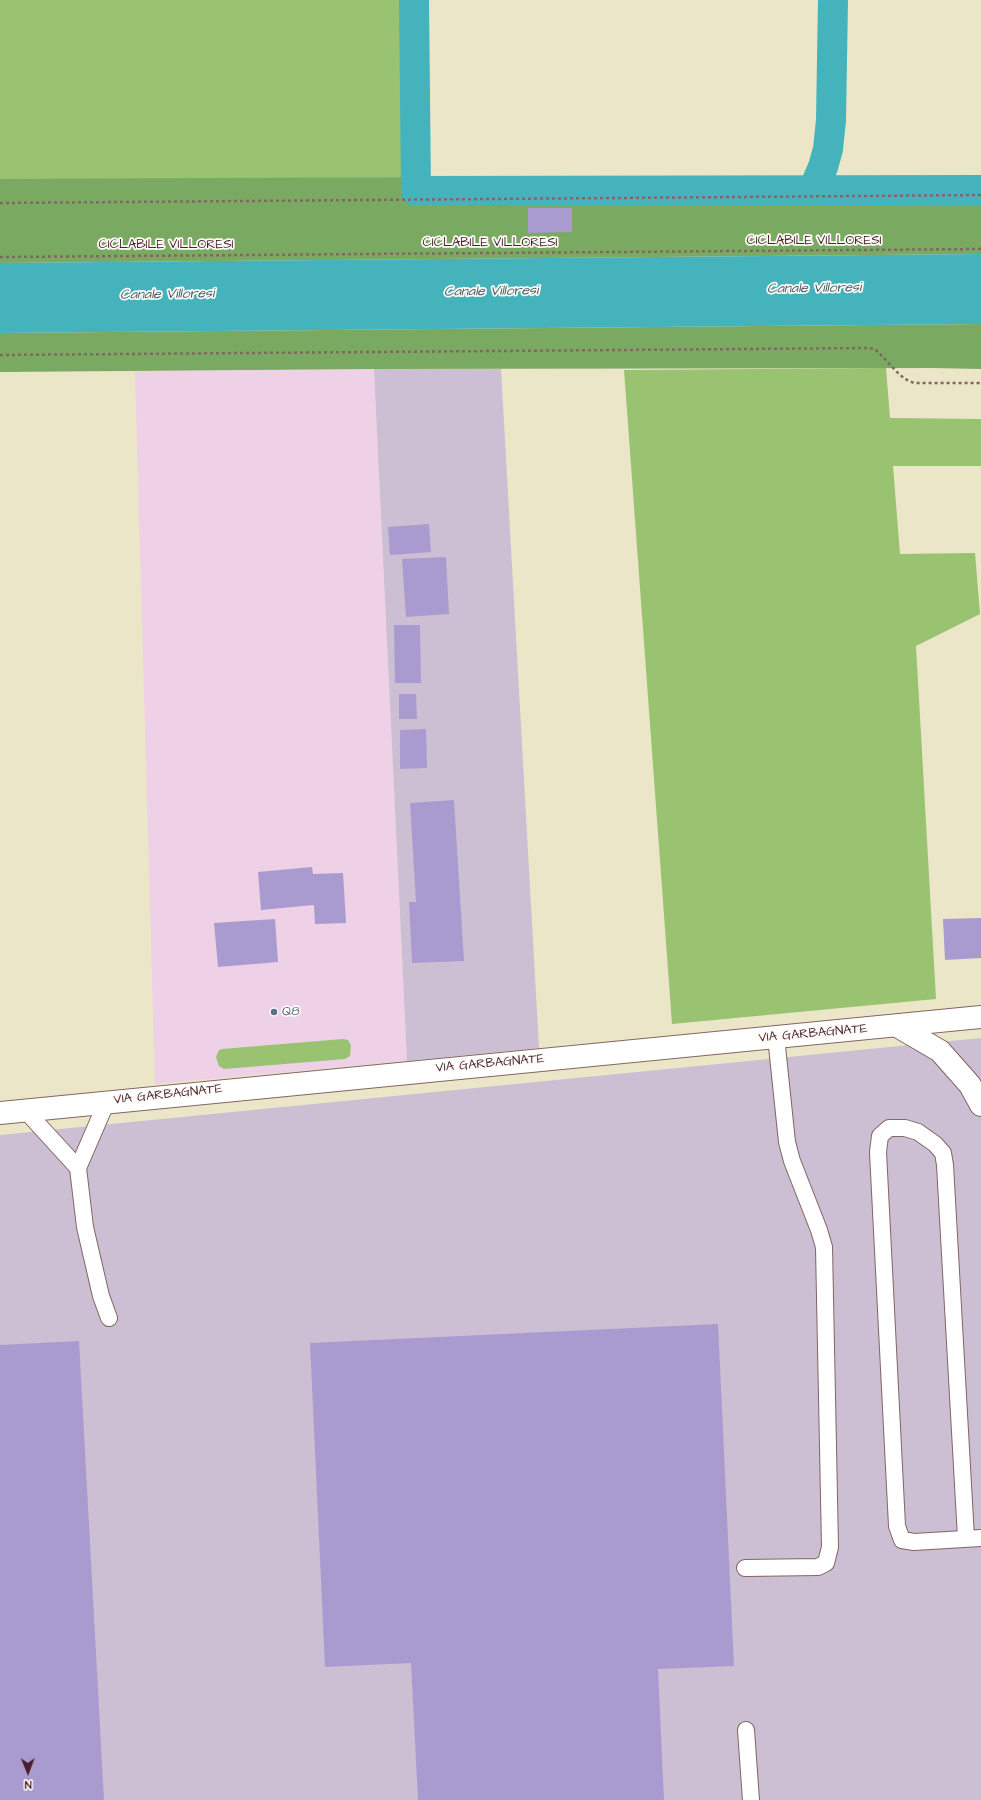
<!DOCTYPE html>
<style>
body{margin:0}
#map{position:relative;width:981px;height:1800px;overflow:hidden;background:#ece6c8;font-family:"Architects Daughter",sans-serif}
canvas{display:block}
.north{position:absolute;left:8px;top:1752px;width:40px;height:40px;-webkit-text-stroke:3px #fdfcf7;paint-order:stroke;rotate:179deg;font-size:11px;font-weight:700;line-height:16px;text-align:center;color:#4a1f2b}
.north::after{content:'';display:block;margin:auto;width:14px;height:18px;background:#4a1f2b;clip-path:polygon(50% 0,100% 100%,50% 72%,0 100%)}
</style>
<div id="map">
<canvas width="981" height="1800"></canvas>
<div class="north">N</div>
</div>
<script>
const context = document.querySelector('canvas').getContext('2d');
context.lineJoin = 'round';
function paint(path, color) {
  context.fillStyle = color;
  context.fill(path, 'evenodd');
}
function shape(rows) {
  const path = new Path2D();
  for (const r of rows) {
    path.moveTo(r[0], r[1]);
    for (let i = 2; i < r.length; i += 2) path.lineTo(r[i], r[i + 1]);
  }
  return path;
}
function trace(path, color, width, dash) {
  context.strokeStyle = color;
  context.lineWidth = width;
  context.lineCap = dash ? 'butt' : 'round';
  context.setLineDash(dash || []);
  context.stroke(path);
}
function write(font, color, halo, rows, align = 'center') {
  context.font = font + ' "Architects Daughter",sans-serif';
  context.lineWidth = 3.5;
  context.setLineDash([]);
  context.textBaseline = 'middle';
  context.strokeStyle = halo;
  context.fillStyle = color;
  for (const [text, x, y, turn = 0] of rows) {
    context.save();
    context.translate(x, y);
    context.rotate((+turn || 0) * Math.PI / 180);
    context.textAlign = isNaN(turn) ? turn : align;
    if (halo) context.strokeText(text, 0, 0);
    context.fillText(text, 0, 0);
    context.restore();
  }
}
paint(shape([
 [374,369,407,1061,155,1084,135,371]
]), '#eed0e7');
paint(shape([
 [374,369,501,369,539,1048,407,1061],
 [981,1038,981,1800,0,1800,0,1135]
]), '#ccbed3');
paint(shape([
 [0,0,428,0,430,177,0,181],
 [886,368,890,418,981,419,981,466,893,466,900,554,975,553,980,614,916,646,936,999,672,1024,624,370],
 [343,1039,348,1040,351,1045,350,1056,345,1059,224,1069,219,1066,216,1057,219,1050,222,1049]
]), '#99c370');
paint(shape([
 [430,177,981,182,981,254,0,263,0,179],
 [981,324,981,369,932,368,374,369,0,372,0,333]
]), '#7aa962');
paint(shape([
 [981,254,981,324,0,333,0,263]
]), '#44b3bc');
trace(shape([
 [414,0,416,191,981,190],
 [813,190,823,167,828,149,831,120,833,0]
]), '#44b3bc', 30);
paint(shape([
 [528,208,572,208,572,232,528,233],
 [429,524,431,552,390,555,388,527],
 [446,557,449,614,406,617,402,559],
 [394,625,420,625,421,683,395,683],
 [399,694,416,694,417,719,399,719],
 [426,729,427,768,400,769,400,730],
 [454,800,464,961,412,963,409,902,416,902,410,803],
 [312,867,313,874,343,873,346,923,315,924,314,905,261,910,258,872],
 [981,918,981,958,945,960,943,919],
 [275,919,278,962,218,967,214,923],
 [718,1324,734,1666,658,1669,664,1800,418,1800,411,1663,325,1667,310,1343],
 [79,1341,104,1800,0,1800,0,1345]
]), '#a99bd0');
const service = shape([
 [107,1101,78,1168,85,1227,101,1296,109,1318],
 [25,1110,78,1168],
 [966,1538,945,1165,943,1153,935,1144,918,1132,905,1128,889,1128,880,1136,878,1152,897,1526,902,1540,914,1542,981,1538],
 [745,1568,818,1567,826,1563,830,1547,824,1247,819,1230,792,1161,787,1142,776,1037],
 [746,1730,751,1800]
]);
const minor = shape([
 [897,1026,940,1051,970,1085,981,1105]
]);
const tertiary = shape([
 [0,1113,981,1017]
]);
trace(service, '#836562', 18);
trace(minor, '#836562', 24);
trace(tertiary, '#836562', 24);
trace(shape([
 [0,203,981,195],
 [0,257,981,249],
 [0,355,868,348,875,349,880,354,898,373,905,379,914,383,981,383]
]), '#836562', 2.5, [3, 3]);
trace(service, '#fff', 16);
trace(minor, '#fff', 22);
trace(tertiary, '#fff', 22);
for (const [x, y, r, color] of [
 [274,1012,4,"#5c6f8a"]
]) {
  const dot = new Path2D();
  dot.arc(x, y, r, 0, 2 * Math.PI);
  context.fillStyle = color;
  context.fill(dot);
  trace(dot, '#fdfcf7', 1.5);
}
write('13px', '#4a1f2b', '#fdfcf7', [
 ["CICLABILE VILLORESI",814,241],
 ["CICLABILE VILLORESI",490,243],
 ["CICLABILE VILLORESI",166,245],
 ["VIA GARBAGNATE",813,1034,-5],
 ["VIA GARBAGNATE",490,1064,-5],
 ["VIA GARBAGNATE",168,1095,-6]
]);
write('13px', '#4e5e75', '#fdfcf7', [
 ["Q8",282,1012]
], 'left');
write('italic 14px', '#485a65', '#fdfcf7', [
 ["Canale Villoresi",814,289,-1],
 ["Canale Villoresi",491,292,-1],
 ["Canale Villoresi",167,295,-1]
]);
</script>
